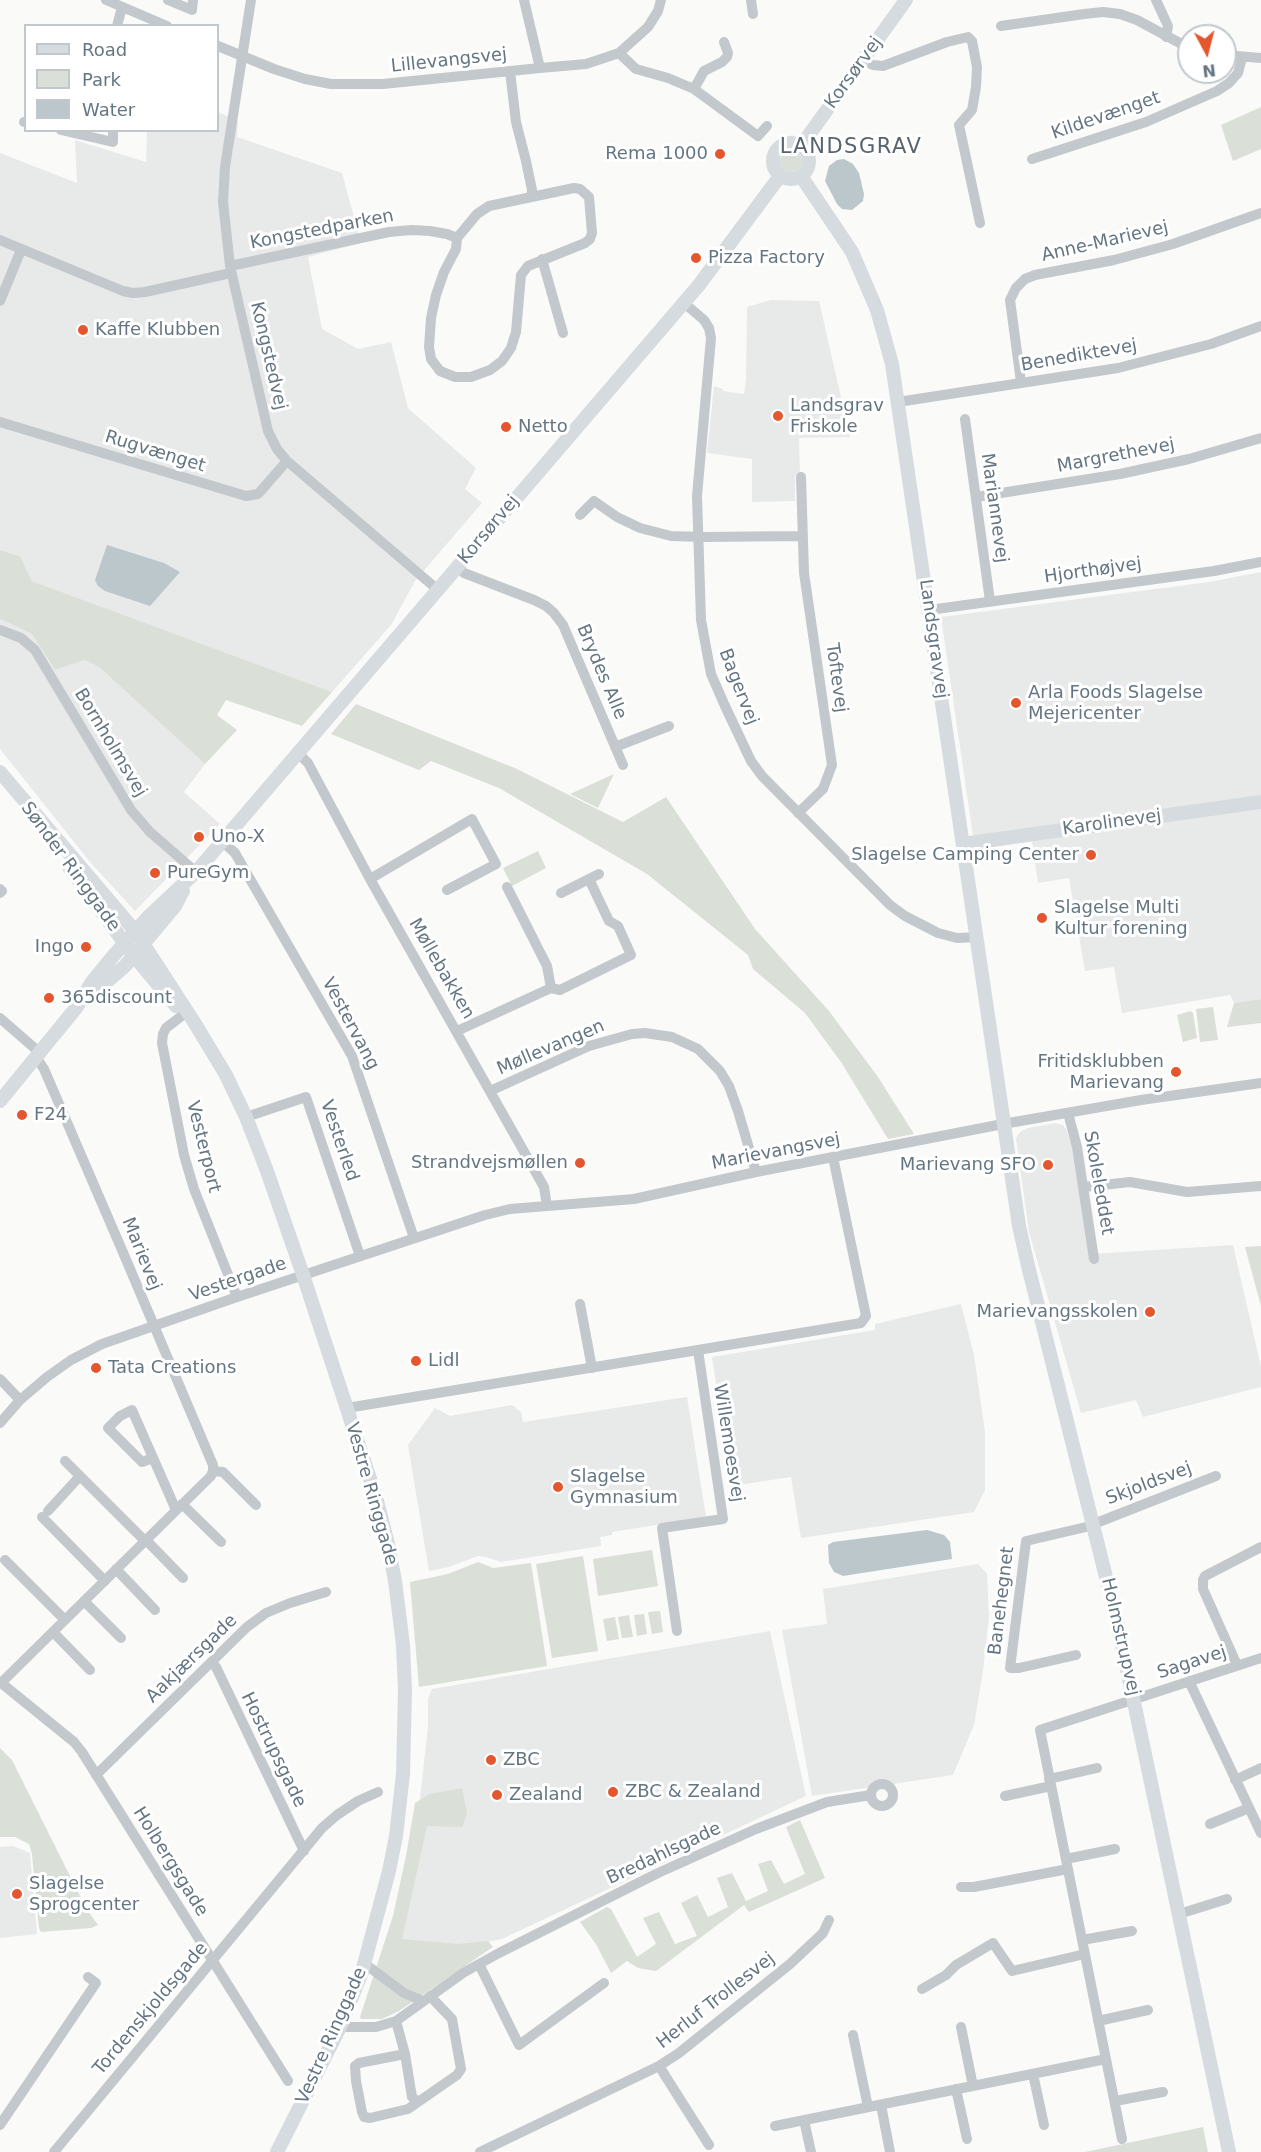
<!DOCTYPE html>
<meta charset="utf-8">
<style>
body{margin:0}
#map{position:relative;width:1261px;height:2152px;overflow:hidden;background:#fafaf8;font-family:"DejaVu Sans",sans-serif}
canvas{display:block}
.legend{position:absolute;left:24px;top:24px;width:195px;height:108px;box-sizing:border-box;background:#fff;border:2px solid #c1c8cd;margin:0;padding:8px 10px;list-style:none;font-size:18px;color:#657683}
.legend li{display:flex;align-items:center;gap:12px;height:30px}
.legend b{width:30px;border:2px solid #c1c8cd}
.north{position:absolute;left:1177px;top:24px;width:60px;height:60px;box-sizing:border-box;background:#fff;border:2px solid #c1c8cd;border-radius:50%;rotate:173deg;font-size:16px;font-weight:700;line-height:24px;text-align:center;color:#657683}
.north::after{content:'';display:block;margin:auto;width:21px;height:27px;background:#e4572e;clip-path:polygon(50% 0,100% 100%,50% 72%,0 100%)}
</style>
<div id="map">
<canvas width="1261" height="2152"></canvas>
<ul class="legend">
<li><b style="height:8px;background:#d6dbdf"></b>Road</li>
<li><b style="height:16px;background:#dadfd7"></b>Park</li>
<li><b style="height:16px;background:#bbc7cb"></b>Water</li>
</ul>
<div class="north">N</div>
</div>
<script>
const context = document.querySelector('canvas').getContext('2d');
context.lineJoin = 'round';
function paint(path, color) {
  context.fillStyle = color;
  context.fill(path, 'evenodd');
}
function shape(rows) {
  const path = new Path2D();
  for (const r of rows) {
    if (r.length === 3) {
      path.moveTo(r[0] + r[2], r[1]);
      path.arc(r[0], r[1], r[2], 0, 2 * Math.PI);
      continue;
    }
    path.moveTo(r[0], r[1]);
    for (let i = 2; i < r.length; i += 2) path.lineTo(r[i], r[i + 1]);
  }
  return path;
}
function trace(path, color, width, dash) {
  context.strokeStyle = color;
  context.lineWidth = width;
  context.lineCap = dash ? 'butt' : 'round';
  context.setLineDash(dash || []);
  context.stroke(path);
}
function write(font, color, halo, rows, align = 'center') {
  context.font = font + ' "DejaVu Sans",sans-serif';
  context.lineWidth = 6;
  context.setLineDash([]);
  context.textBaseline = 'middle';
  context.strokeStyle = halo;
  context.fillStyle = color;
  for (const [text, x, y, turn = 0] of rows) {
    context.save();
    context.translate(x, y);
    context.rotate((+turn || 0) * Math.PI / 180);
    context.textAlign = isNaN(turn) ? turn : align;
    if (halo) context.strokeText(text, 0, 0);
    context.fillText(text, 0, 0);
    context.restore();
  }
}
paint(shape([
 [218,112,238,121,237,137,342,173,361,243,308,257,322,329,358,349,391,342,408,408,476,468,465,489,482,503,415,581,391,625,332,692,32,581,20,556,0,550,0,153,77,183,75,140,146,162,147,131,218,130],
 [771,300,819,301,850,437,799,438,800,474,795,475,795,501,752,502,752,459,707,453,714,386,723,389,723,391,744,394,746,380,747,307],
 [1261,572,1261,999,1234,1003,1230,995,1122,1013,1114,967,1085,971,1069,878,1038,883,1032,841,975,850,941,617,1209,582],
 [0,619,32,634,55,670,85,660,99,667,205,764,184,792,220,824,135,911,90,862,0,749],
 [1056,1123,1063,1125,1066,1129,1072,1146,1092,1254,1233,1245,1261,1367,1261,1387,1143,1417,1136,1400,1081,1413,1029,1232,1016,1138,1020,1132,1028,1128],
 [961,1304,974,1355,985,1432,985,1490,974,1512,801,1538,791,1477,732,1486,712,1357,875,1330,875,1324],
 [687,1397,706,1517,612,1532,612,1535,600,1537,601,1546,501,1562,486,1557,478,1556,449,1567,429,1571,408,1445,435,1408,450,1416,512,1405,521,1412,523,1422],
 [978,1564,987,1574,989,1616,983,1671,974,1725,953,1775,812,1796,782,1630,827,1624,823,1589],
 [770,1631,806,1796,502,1939,464,1947,412,1944,390,1936,418,1816,428,1727,428,1699,432,1689],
 [13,1846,30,1853,37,1934,0,1938,0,1847]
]), '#e8e9e9');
paint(shape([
 [1261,107,1261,149,1233,161,1221,125],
 [791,161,11],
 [0,550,20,556,32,581,332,692,302,726,226,700,217,715,237,730,205,764,99,667,85,660,55,670,32,634,0,619],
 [356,704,517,769,623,822,666,797,755,929,829,1011,878,1077,914,1134,888,1139,841,1062,805,1013,753,969,748,955,647,874,499,788,431,761,419,770,331,734],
 [614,774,598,808,570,794],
 [538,851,546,868,512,886,503,868],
 [1261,999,1261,1023,1227,1027,1234,1003],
 [1213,1007,1218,1040,1200,1042,1196,1009],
 [1191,1011,1193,1013,1197,1038,1183,1042,1177,1015],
 [1261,1246,1261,1306,1245,1247],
 [652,1550,658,1586,598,1596,593,1559],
 [583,1556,598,1651,552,1658,536,1564],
 [478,1562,493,1568,531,1563,547,1666,419,1687,410,1582,448,1574],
 [660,1611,663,1632,652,1634,648,1612],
 [644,1614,647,1634,637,1636,634,1615],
 [629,1615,633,1637,622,1638,618,1617],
 [615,1617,619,1639,607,1641,603,1619],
 [0,1748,12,1760,87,1910,98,1925,91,1928,41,1932,39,1928,32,1854,29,1844,15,1837,0,1837],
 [462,1788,467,1813,462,1827,427,1826,402,1939,458,1944,488,1941,493,1947,399,2011,382,2019,361,2019,360,2017,393,1916,406,1856,415,1803,430,1794],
 [800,1820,825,1878,749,1912,744,1905,656,1971,638,1968,627,1961,611,1973,596,1944,580,1922,607,1907,611,1909,637,1957,656,1944,643,1918,659,1912,675,1944,697,1936,681,1903,697,1895,708,1917,728,1907,717,1878,732,1873,746,1901,768,1891,758,1864,771,1860,784,1884,805,1874,786,1827],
 [1203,2127,1208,2152,1085,2152]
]), '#dadfd7');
paint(shape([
 [844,159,853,164,859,173,864,194,863,201,852,210,842,209,837,204,825,181,829,166,837,160],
 [107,545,164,563,180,572,150,606,105,591,98,586,95,580],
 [927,1530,944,1535,950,1542,952,1559,843,1576,834,1572,829,1563,828,1545,833,1542]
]), '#bbc7cb');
trace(shape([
 [106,0,167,26],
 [168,0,192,10,193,0],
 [251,0,225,167,223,202,230,266,268,431,277,449,287,461,438,590],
 [524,0,540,68],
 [751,0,753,14],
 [1156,0,1168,26,1166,37],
 [117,26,122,7],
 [1001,26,1084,14,1103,12,1120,14,1137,20,1189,48],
 [218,46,274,69,305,79,331,84,383,84,540,68,586,64,619,53,648,27,658,11,661,0],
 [619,53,636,69,668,78,694,89,758,136,767,126],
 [1225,55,1261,58],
 [863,60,873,65,883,66,947,42,968,37,972,41,977,67,976,87,972,110,959,125,980,223],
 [510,71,516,122,526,161,532,190,531,197],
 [694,89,704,71,722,62,727,57,728,53,724,42],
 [24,122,26,122],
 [61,130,113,142,113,130],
 [1032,159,1146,122,1217,91,1229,83,1238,73,1242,58],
 [0,240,123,291,133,293,145,292,231,273],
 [542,259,563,333],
 [230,266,389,232,411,230,430,231,447,234,457,238,456,249,444,272,436,295,431,318,429,347,431,359,440,371,455,377,471,377,490,370,502,361,511,348,516,332,521,275,528,266,585,243,590,239,592,233,589,197,580,189,574,188,489,206,477,214,457,238],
 [0,301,21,250],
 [684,303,704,320,709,328,711,338,697,496,701,620,711,674,725,706,751,761,762,776,890,905,905,916,938,933,957,938,977,937],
 [1021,382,1010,300,1016,288,1025,279,1035,275,1114,260,1173,244,1261,213],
 [898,402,1118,368,1211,344,1261,326],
 [965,419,990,601],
 [0,422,246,496,258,494,287,461],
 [976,497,1120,474,1189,459,1261,438],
 [580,515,594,501,617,517,640,528,671,536,704,537,802,536],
 [458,567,464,573,534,600,546,606,554,613,563,625,623,765],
 [929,610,1214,571,1261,562],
 [0,630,21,638,35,650,131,810,150,832,196,872],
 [615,747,669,726],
 [298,753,308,763,370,879,544,1187,547,1206],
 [798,813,823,789,832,765,804,573,801,477],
 [222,841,235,853,352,1056,414,1238],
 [370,879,472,819,496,864,447,890],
 [507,887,547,966,551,988,560,990,631,955,618,926,609,921,589,879],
 [0,889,2,891,0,893],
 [561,893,599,874],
 [188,1011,166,1028,163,1034,162,1043,184,1155,194,1189,237,1297],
 [0,1018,39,1052],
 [457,1031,551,988],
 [490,1091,589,1046,632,1034,645,1033,672,1037,698,1049,720,1071,729,1086,738,1111,756,1172],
 [1068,1113,1077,1147,1094,1259],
 [246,1117,306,1097,360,1256],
 [1084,1187,1130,1182,1187,1192,1261,1186],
 [580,1304,592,1368],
 [0,1379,20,1400],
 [347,1408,861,1323,866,1316,833,1157],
 [0,1423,20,1400,47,1377,71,1360,102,1344,237,1297,485,1215,510,1209,634,1199,756,1172,1003,1124,1141,1100,1261,1083],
 [153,1458,142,1462,108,1428,120,1416,132,1410,176,1510],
 [65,1461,145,1541],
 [213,1471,223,1472,256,1505],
 [182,1504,221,1542],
 [48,1511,80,1476],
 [42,1517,105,1581],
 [146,1540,183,1578],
 [5,1560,65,1620],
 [116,1569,155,1610],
 [84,1601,121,1638],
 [677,1631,662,1528,723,1519,698,1350],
 [53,1632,90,1670],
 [1076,1655,1019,1668,1010,1668,1026,1541,1086,1527,1216,1476],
 [212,1663,216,1667,304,1851],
 [1237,1665,1203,1589,1203,1580,1205,1576,1261,1547],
 [1189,1681,1261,1833],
 [0,1682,74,1742,82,1752,288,2081],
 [1,1683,211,1476,213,1471,213,1465,122,1250,44,1069,36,1057],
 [96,1775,247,1627,266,1613,290,1603,326,1592],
 [1049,1779,1097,1768],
 [1235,1780,1261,1768],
 [882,1795,11],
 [1005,1796,1051,1786],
 [1210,1824,1249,1808],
 [1066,1859,1115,1849],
 [961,1887,974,1887,1068,1869],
 [1179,1914,1227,1899],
 [1082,1940,1132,1931],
 [365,1964,404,1993,423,2001],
 [479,1964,519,2045,604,1983],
 [922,1989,946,1975,956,1965,993,1943,1012,1971,1085,1954],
 [396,2021,405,2054,412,2097,418,2102],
 [1098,2021,1148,2010],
 [340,2027,376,2027,396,2021,463,1973,499,1953,658,1873,756,1829,827,1802,871,1795],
 [961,2027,973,2086],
 [853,2035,868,2107],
 [405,2054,359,2063,355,2066,356,2081,362,2112,364,2117,370,2118,408,2109,457,2075,461,2069,452,2019,430,1996],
 [659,2066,709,2145],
 [1033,2074,1044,2125],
 [956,2089,967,2139],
 [1115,2101,1163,2092],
 [881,2105,890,2152],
 [804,2120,811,2152],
 [0,2125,96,1983,88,1977],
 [775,2126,1106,2059],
 [1122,2139,1040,1730,1261,1658],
 [54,2152,322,1828,337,1815,358,1801,378,1792],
 [480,2152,659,2066,679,2053,790,1964,823,1933,829,1920]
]), '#c3c8cc', 10);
trace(shape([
 [791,161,18],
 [801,146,906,0],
 [801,176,852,252,877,310,892,364,1019,1226,1028,1266,1116,1617,1229,2152],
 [0,772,135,931,194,1022,226,1075,246,1117,267,1171,303,1275,376,1497,388,1544,395,1581,403,1645,405,1691,403,1774,396,1836,389,1871,362,1972,340,2027,277,2152],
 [963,844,1261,802],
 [69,867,134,956,176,1006],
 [87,999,125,966,175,906,183,891],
 [0,1101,76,1008,92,982,114,955,150,915,196,872,699,285,780,176]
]), '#d6dbdf', 14);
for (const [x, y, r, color] of [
 [720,154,6,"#e4572e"],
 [696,258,6,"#e4572e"],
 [83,330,6,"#e4572e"],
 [778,416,6,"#e4572e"],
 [506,427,6,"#e4572e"],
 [1016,703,6,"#e4572e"],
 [199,837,6,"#e4572e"],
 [1091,855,6,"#e4572e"],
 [155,873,6,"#e4572e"],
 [1042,918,6,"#e4572e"],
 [86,947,6,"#e4572e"],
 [49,998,6,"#e4572e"],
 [1176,1072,6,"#e4572e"],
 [22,1115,6,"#e4572e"],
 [580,1163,6,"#e4572e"],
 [1048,1165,6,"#e4572e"],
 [1150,1312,6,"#e4572e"],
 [416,1361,6,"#e4572e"],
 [96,1368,6,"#e4572e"],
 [558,1487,6,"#e4572e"],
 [491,1760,6,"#e4572e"],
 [613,1792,6,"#e4572e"],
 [497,1795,6,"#e4572e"],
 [17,1894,6,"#e4572e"]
]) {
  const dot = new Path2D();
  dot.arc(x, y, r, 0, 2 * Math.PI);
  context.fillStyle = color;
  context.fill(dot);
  trace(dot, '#fff', 2);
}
write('18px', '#657683', '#fff', [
 ["Lillevangsvej",449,61,-6],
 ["Korsørvej",854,73,-54],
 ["Kildevænget",1106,116,-19],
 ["Kongstedparken",322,230,-11],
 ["Anne-Marievej",1105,242,-13],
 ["Kongstedvej",268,356,77],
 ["Benediktevej",1079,356,-10],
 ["Rugvænget",155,452,17],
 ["Margrethevej",1116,456,-11],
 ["Mariannevej",994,508,82],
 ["Korsørvej",489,530,-50],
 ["Hjorthøjvej",1093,571,-8],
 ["Landsgravvej",933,639,82],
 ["Brydes Alle",601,672,67],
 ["Toftevej",836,678,82],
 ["Bagervej",738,687,69],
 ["Bornholmsvej",110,743,59],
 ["Karolinevej",1112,823,-8],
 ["Sønder Ringgade",70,867,54],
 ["Møllebakken",441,969,60],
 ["Vestervang",350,1024,62],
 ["Møllevangen",551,1048,-23],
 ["Vesterled",339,1141,71],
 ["Vesterport",203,1147,76],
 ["Marievangsvej",776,1152,-11],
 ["Skoleleddet",1098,1183,80],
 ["Marievej",141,1254,68],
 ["Vestergade",238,1280,-19],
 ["Willemoesvej",728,1443,81],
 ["Skjoldsvej",1149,1484,-21],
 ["Vestre Ringgade",371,1494,74],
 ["Banehegnet",1002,1601,-83],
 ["Holmstrupvej",1120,1637,77],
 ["Aakjærsgade",192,1659,-44],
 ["Sagavej",1192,1663,-18],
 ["Hostrupsgade",273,1750,64],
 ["Bredahlsgade",664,1854,-25],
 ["Holbergsgade",170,1862,58],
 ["Herluf Trollesvej",716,2001,-38],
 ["Tordenskjoldsgade",151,2009,-50],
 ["Vestre Ringgade",332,2036,-66]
]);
write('18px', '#657683', '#fff', [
 ["Rema 1000",708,154,"right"],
 ["Pizza Factory",708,258],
 ["Kaffe Klubben",95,330],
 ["Landsgrav",790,406],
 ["Friskole",790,427],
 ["Netto",518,427],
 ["Arla Foods Slagelse",1028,693],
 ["Mejericenter",1028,714],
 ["Uno-X",211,837],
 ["Slagelse Camping Center",1079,855,"right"],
 ["PureGym",167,873],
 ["Slagelse Multi",1054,908],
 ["Kultur forening",1054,929],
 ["Ingo",74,947,"right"],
 ["365discount",61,998],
 ["Fritidsklubben",1164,1062,"right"],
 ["Marievang",1164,1083,"right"],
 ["F24",34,1115],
 ["Strandvejsmøllen",568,1163,"right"],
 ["Marievang SFO",1036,1165,"right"],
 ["Marievangsskolen",1138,1312,"right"],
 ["Lidl",428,1361],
 ["Tata Creations",108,1368],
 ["Slagelse",570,1477],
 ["Gymnasium",570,1498],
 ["ZBC",503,1760],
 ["ZBC & Zealand",625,1792],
 ["Zealand",509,1795],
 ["Slagelse",29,1884],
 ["Sprogcenter",29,1905]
], 'left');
context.letterSpacing = '1.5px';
write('21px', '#57646e', '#fff', [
 ["LANDSGRAV",851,148]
]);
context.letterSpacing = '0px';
</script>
